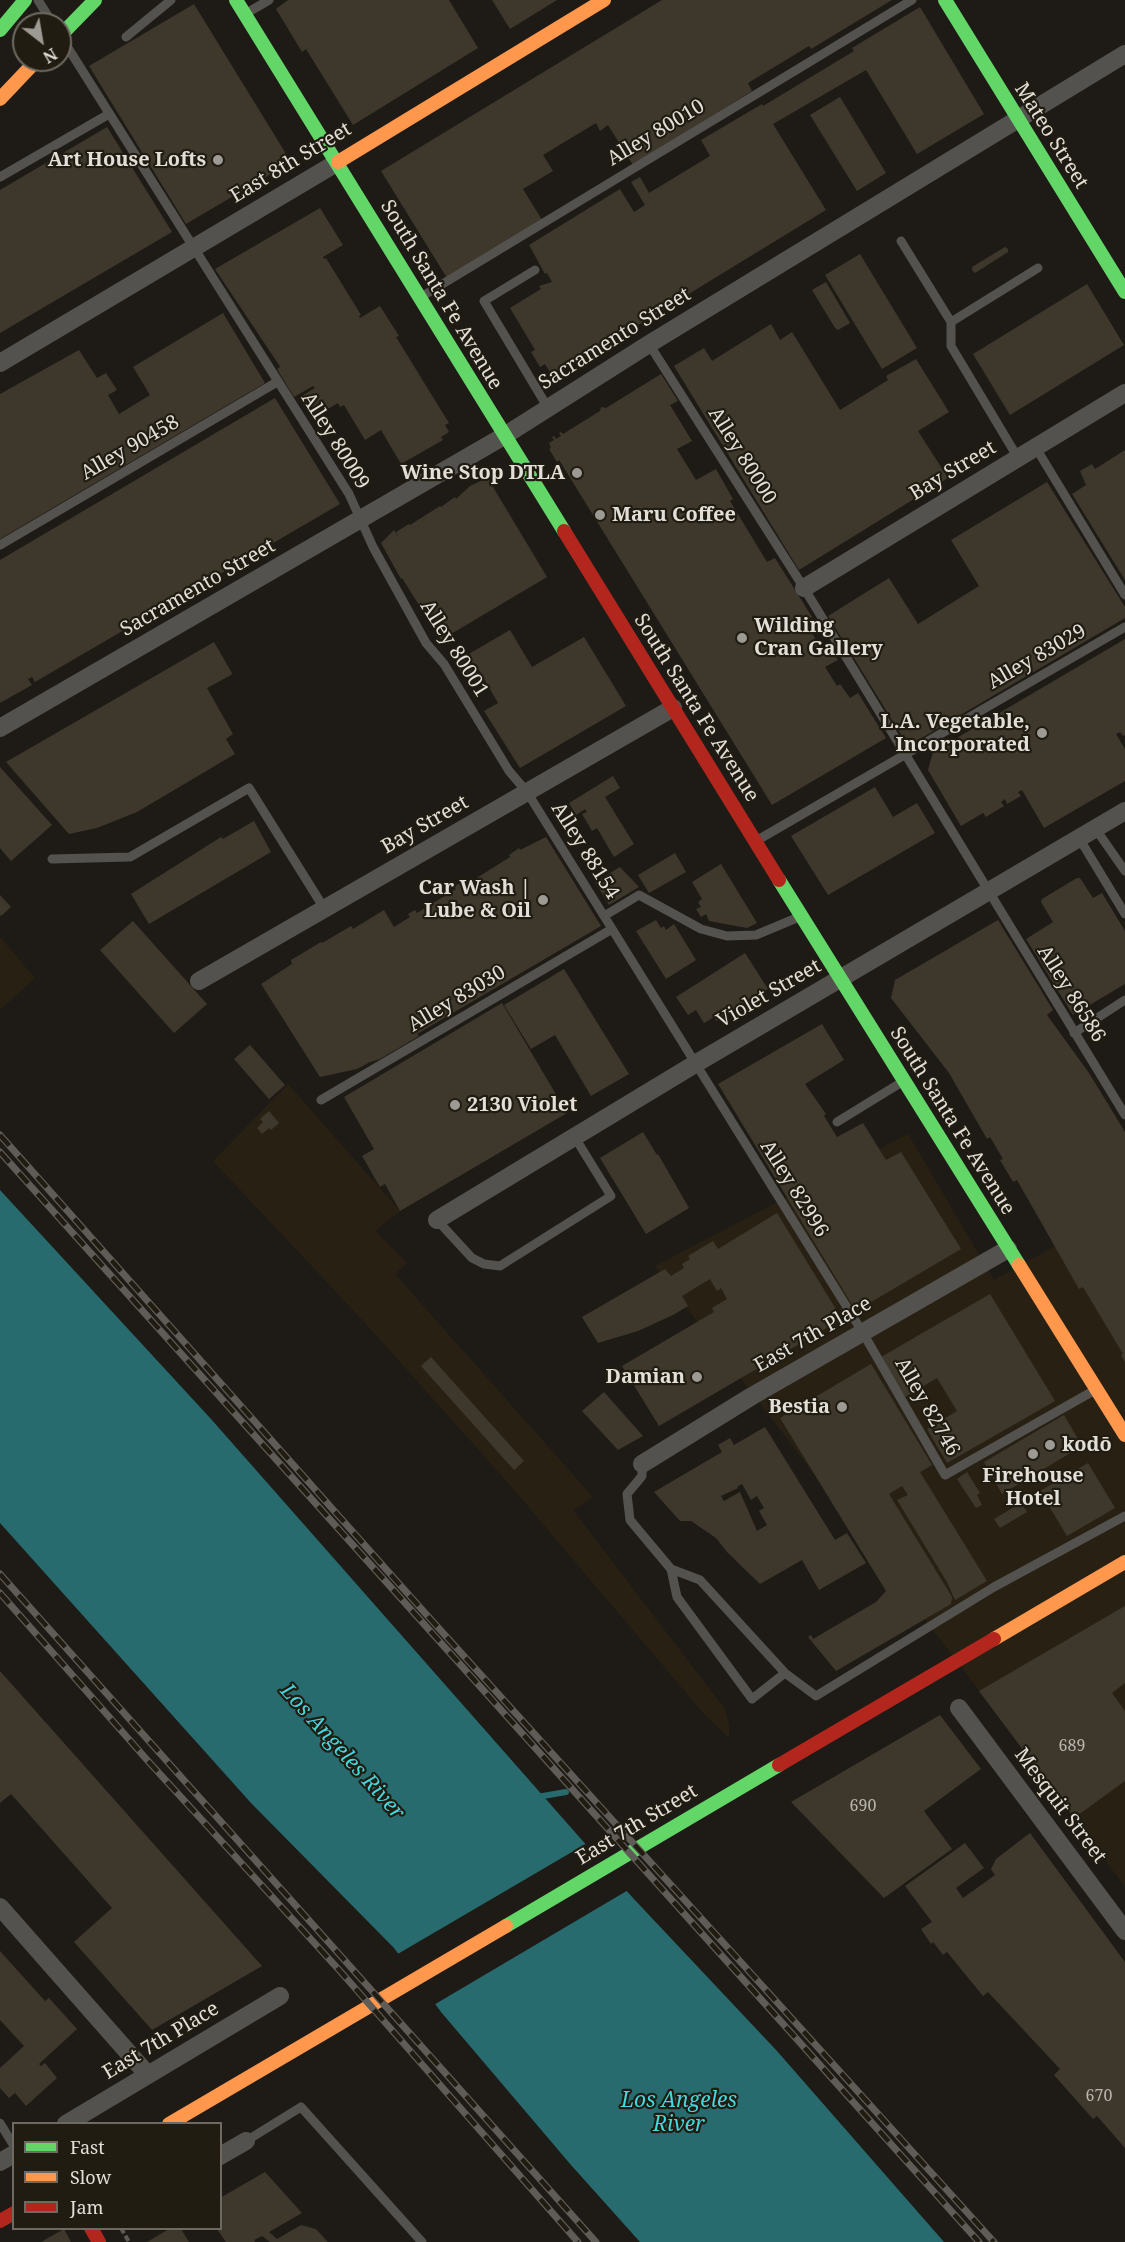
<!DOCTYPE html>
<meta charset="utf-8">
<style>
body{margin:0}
#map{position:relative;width:1125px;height:2242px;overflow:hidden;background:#1e1b16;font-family:"Noto Serif",serif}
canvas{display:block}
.legend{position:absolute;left:12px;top:2122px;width:210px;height:108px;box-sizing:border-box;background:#211c12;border:2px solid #6e6a61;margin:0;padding:8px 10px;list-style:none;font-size:18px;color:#e2dfd8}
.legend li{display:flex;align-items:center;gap:12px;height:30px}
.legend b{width:30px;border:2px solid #6e6a61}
.north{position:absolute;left:12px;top:12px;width:60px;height:60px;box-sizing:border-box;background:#211c12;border:2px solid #6e6a61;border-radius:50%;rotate:149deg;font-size:16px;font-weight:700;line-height:24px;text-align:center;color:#e2dfd8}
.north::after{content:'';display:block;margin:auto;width:21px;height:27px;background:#9d9a94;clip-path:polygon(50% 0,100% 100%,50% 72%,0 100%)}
</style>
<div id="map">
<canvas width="1125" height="2242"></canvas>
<ul class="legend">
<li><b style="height:8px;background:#63d668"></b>Fast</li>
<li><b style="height:8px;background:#ff974d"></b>Slow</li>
<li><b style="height:8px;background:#b3261e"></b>Jam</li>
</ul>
<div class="north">N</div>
</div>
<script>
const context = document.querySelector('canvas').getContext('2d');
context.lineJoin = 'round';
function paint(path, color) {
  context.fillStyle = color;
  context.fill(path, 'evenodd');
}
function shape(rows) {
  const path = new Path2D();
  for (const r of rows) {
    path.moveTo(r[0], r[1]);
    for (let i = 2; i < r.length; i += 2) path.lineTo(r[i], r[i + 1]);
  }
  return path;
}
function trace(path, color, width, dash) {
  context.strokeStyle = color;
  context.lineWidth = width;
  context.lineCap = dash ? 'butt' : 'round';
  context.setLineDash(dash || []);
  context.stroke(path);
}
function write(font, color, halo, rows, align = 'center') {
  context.font = font + ' "Noto Serif",serif';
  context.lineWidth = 4.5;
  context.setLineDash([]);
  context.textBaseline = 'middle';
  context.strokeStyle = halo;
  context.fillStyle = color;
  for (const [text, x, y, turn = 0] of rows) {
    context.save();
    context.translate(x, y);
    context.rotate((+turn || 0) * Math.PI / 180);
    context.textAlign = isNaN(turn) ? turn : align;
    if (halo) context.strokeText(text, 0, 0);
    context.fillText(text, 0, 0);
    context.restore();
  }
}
paint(shape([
 [0,937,35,978,0,1010],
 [288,1084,400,1211,375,1231,407,1263,395,1274,593,1497,573,1510,725,1709,729,1725,729,1738,705,1715,509,1484,367,1325,213,1161],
 [908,1134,994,1280,1125,1207,1125,1887,978,1689,655,1266]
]), '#282113');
paint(shape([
 [0,1190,211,1419,633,1898,777,2051,944,2242,640,2242,571,2165,441,2012,394,1948,251,1803,0,1523]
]), '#276b6e');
paint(shape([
 [589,1842,630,1889,432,2006,396,1955]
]), '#1e1b16');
trace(shape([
 [537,1797,566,1792]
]), '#276b6e', 6);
paint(shape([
 [288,0,449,0,478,48,353,125,306,49,302,52,276,9],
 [492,0,557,0,510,29],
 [662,0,892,0,811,49,809,46,748,83,752,91,633,165,608,125,600,131,596,123,543,155,553,171,523,189,542,220,447,278,381,171],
 [194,4,291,162,186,224,89,66],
 [920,7,984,114,917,154,866,70,773,124,826,210,553,377,545,364,540,367,531,352,535,350,510,308,541,289,539,286,552,282,547,273,545,274,529,245,620,189,634,212,645,205,631,182,640,177,649,193,710,156,701,140,762,104,763,106,854,51,852,48],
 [840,97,886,173,857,191,810,115],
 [107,127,172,232,0,333,0,190],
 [320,208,343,245,323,257,324,259,326,258,361,315,359,316,360,318,380,306,399,336,396,337,449,423,445,425,449,432,441,437,443,440,401,464,381,430,365,440,344,405,340,407,338,403,313,418,300,397,315,388,313,386,294,397,277,369,280,367,279,365,215,269],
 [1005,247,1008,249,1008,252,975,273,972,270,972,267],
 [860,254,917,348,882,369,825,275],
 [826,282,850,323,838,330,835,328,812,290],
 [1087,284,1124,345,1010,415,973,354],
 [223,313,265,383,0,539,0,394,79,350,97,378,106,373,117,390,108,395,119,414,150,395,133,367],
 [771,324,780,340,792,332,840,410,888,380,886,376,916,359,949,412,918,431,948,478,799,570,674,366,704,348,712,361],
 [661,374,678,401,670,405,692,441,677,449,696,480,716,469,733,499,730,501,767,562,775,558,812,617,805,621,823,652,830,648,838,660,825,667,837,686,840,684,850,698,858,693,886,738,772,805,564,468,559,460,557,462,549,449,551,448,549,443,554,440,552,437,554,436,556,439,561,436,559,433,561,432,563,434,600,411,601,407,606,408],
 [275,398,340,504,35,682,32,677,28,679,32,685,0,703,0,560],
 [1125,450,1125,580,1072,494,1086,485,1080,471,1092,464,1095,469],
 [485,479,489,480,493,487,547,577,441,640,402,578,401,579,381,543,394,530,399,538,396,532,409,524,410,525,440,506,441,507,455,497,456,499,470,486],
 [1047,482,1125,607,1125,618,908,746,828,616,889,578,918,624,979,586,951,540],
 [510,630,532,667,584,637,626,706,520,768,484,711,498,703,479,670,465,678,455,662],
 [1125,639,1125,735,1123,736,1120,732,1116,734,1125,749,1125,781,1044,828,1022,790,1018,792,1021,796,1007,804,1005,799,1001,802,1004,806,986,817,983,813,961,826,928,770,933,752],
 [214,642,232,673,231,675,207,688,233,734,226,739,235,754,137,812,97,828,69,834,6,762],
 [0,767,52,825,11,861,0,848],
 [613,776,620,788,605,797,634,844,614,857,597,828,592,831,582,814,587,812,585,809,576,815,569,803],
 [875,787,893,817,917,803,935,833,828,895,791,836],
 [254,821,271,852,149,924,131,894,221,837,223,839],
 [546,837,601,926,417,1034,419,1036,380,1059,370,1062,357,1069,320,1077,261,984,292,964,291,960,321,942,322,943,351,926,353,929,384,910,394,927,410,917,408,914,415,910,417,913,456,889,454,887,461,882,464,886,510,857,509,855,519,848,520,850],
 [675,853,686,872,649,893,638,875],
 [721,864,757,923,747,928,709,921,706,914,701,917,696,909,701,907,698,902,702,899,692,882],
 [620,867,639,887,609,905,595,882],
 [1077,878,1080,878,1093,898,1102,893,1125,931,1125,984,1073,1015,1026,939,1053,922,1041,902,1042,899],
 [0,895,11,907,1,916,0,915],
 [656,920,661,928,664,926,666,930,674,924,696,960,666,979,636,931],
 [998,920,1053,1010,1047,1015,1089,1073,1125,1132,1125,1362,1121,1355,1123,1354,1083,1287,1079,1289,1017,1180,1013,1182,1000,1160,1003,1159,990,1137,987,1139,949,1073,891,998,895,980],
 [133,921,207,1004,174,1033,100,950],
 [745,953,768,989,716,1021,714,1017,704,1023,696,1010,688,1015,676,997],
 [564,969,629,1074,591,1096,555,1035,531,1049,504,1005],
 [502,1003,567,1113,400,1211,385,1184,380,1187,362,1156,374,1149,344,1097],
 [822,1024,844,1060,805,1084,826,1114,824,1116,837,1137,863,1123,886,1160,901,1152,961,1249,856,1311,718,1084],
 [250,1045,285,1085,269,1099,234,1059],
 [269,1111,279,1123,271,1130,269,1128,262,1134,257,1128,263,1122,260,1119],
 [643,1132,657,1155,658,1154,689,1208,646,1234,600,1158],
 [777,1213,842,1319,659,1426,622,1366,714,1312,712,1308,727,1299,721,1288,717,1291,710,1279,682,1296,688,1306,673,1315,638,1331,598,1343,582,1317,665,1269,671,1276,684,1268,682,1264,690,1259,688,1256,713,1241,718,1249],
 [990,1294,1055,1401,947,1463,927,1429,957,1411,937,1378,905,1397,881,1357],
 [431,1357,524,1461,514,1470,421,1366],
 [871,1364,932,1465,920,1472,987,1581,955,1600,947,1582,897,1500,908,1495,902,1486,889,1494,952,1597,951,1604,836,1671,808,1637,811,1635,813,1639,876,1602,886,1591,780,1418],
 [604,1392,643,1436,618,1450,582,1411],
 [1064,1415,1082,1446,1002,1494,992,1476,986,1479,982,1473,988,1469,984,1462],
 [765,1427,835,1540,847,1533,866,1563,819,1590,802,1560,760,1584,727,1552,716,1538,691,1521,680,1521,654,1492,722,1452,718,1445,730,1438,734,1445],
 [742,1484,751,1500,757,1496,764,1508,759,1511,767,1525,757,1531,740,1492,724,1501,721,1496,738,1488,737,1487],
 [1088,1463,1115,1508,1067,1536,1040,1491],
 [967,1472,980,1493,977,1495,982,1505,976,1508,957,1479],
 [1021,1503,1027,1512,1000,1528,994,1519],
 [1125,1606,1125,1683,1112,1693,1125,1711,1125,1781,1074,1818,979,1691],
 [0,1671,262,1966,152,2030,74,1942,112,1908,11,1794,0,1803],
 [940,1715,981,1769,924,1811,952,1849,884,1898,791,1802],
 [1030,1833,1125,1962,1125,2148,1097,2116,1093,2119,1054,2075,1060,2069,988,1992,983,1996,947,1952,943,1955,933,1942,931,1944,921,1929,932,1922,905,1886,965,1843,984,1868,956,1888,963,1898,995,1875,991,1869,996,1859],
 [0,1951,45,2001,49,1998,77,2029,39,2064,41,2066,45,2063,57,2078,26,2106,15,2093,9,2098,0,2088,0,2068,24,2046,0,2020],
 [265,2172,302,2213,269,2232,277,2239,301,2225,316,2229,328,2242,270,2242,262,2236,254,2240,255,2242,226,2242,217,2229,220,2229,220,2198],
 [64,2229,71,2242,41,2242],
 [169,2229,181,2229,189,2242,147,2242]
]), '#3e382c');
trace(shape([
 [121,2228,129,2242]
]), '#5d5b57', 4, [6, 3]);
trace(shape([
 [38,0,53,24],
 [245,14,269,0],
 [126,37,171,0],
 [63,40,349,494,373,547,426,643,444,664,509,771,527,792,863,1333,945,1475,1095,1390],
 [0,177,109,114],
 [901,241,951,322],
 [535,270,484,301,548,408],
 [421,297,912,0],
 [649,344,804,588,1125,1115],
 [1036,448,1125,595],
 [1018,458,951,346,951,322,1038,268],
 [0,545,277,382],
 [1095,828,1125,871],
 [1079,838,1125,914],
 [756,841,1125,627],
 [52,859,130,857,249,788,324,908],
 [604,916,639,895,701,929,727,936,756,935,799,917],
 [1074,1033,1125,1000],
 [321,1100,612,929],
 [837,1122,902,1082],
 [437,1220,472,1258,484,1264,500,1266,611,1196,574,1136],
 [642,1464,642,1476,627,1494,630,1520,671,1569,677,1597,752,1699,785,1673],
 [671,1569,700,1580,785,1673,816,1696,994,1587,1125,1516],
 [0,2123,14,2146],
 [246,2141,301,2107,422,2242]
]), '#54524e', 9);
trace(shape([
 [0,363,338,162],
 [804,588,1125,393],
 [0,728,504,436,649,344,1125,54],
 [199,981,673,708],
 [437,1220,695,1064,1125,811],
 [642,1464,752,1396,1008,1249],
 [959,1708,1125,1931],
 [0,1907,148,2075],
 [66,2124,280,1996],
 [220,2156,246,2141],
 [0,2162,14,2154]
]), '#54524e', 18);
trace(shape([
 [236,0,564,531],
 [945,0,1125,292],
 [0,30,25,0],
 [60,36,95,0],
 [779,880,1019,1265],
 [506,1926,779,1765]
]), '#63d668', 14);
trace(shape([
 [0,99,37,60],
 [338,162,604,0],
 [1019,1265,1125,1435],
 [994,1639,1125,1562],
 [169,2124,506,1926]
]), '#ff974d', 14);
trace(shape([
 [564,531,779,880],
 [779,1765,994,1639],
 [0,2221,14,2213],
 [91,2228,99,2242]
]), '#b3261e', 14);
const rail = shape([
 [0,1135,425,1613,994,2242],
 [0,1152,979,2242],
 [0,1574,596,2242],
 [0,1593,148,1761,340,1971,578,2242]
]);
trace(rail, '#5f5c58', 7);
trace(rail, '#211c12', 4.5, [14]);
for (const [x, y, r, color] of [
 [218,160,6,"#9d9a94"],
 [577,473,6,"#9d9a94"],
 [600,515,6,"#9d9a94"],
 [742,638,6,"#9d9a94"],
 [1042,733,6,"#9d9a94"],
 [543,900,6,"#9d9a94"],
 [455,1105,6,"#9d9a94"],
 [697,1377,6,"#9d9a94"],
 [842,1407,6,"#9d9a94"],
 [1050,1445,6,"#9d9a94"],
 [1033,1454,6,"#9d9a94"]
]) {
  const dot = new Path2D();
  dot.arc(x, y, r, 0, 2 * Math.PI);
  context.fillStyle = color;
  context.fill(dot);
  trace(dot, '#211c12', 2);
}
write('16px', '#b9b5ad', null, [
 ["689",1072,1746],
 ["690",863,1806],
 ["670",1099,2096]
]);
write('20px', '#e2dfd8', '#211c12', [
 ["Alley 80010",656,133,-31],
 ["Mateo Street",1051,136,58],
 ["East 8th Street",291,163,-31],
 ["South Santa Fe Avenue",441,295,59],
 ["Sacramento Street",615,339,-32],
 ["Alley 80009",335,441,58],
 ["Alley 90458",130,448,-30],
 ["Alley 80000",742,456,58],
 ["Bay Street",953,471,-31],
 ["Sacramento Street",198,588,-30],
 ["Alley 80001",454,649,58],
 ["Alley 83029",1037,657,-30],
 ["South Santa Fe Avenue",696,708,58],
 ["Bay Street",425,825,-30],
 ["Alley 88154",585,851,58],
 ["Violet Street",769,994,-30],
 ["Alley 86586",1071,994,58],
 ["Alley 83030",457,999,-31],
 ["South Santa Fe Avenue",952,1121,58],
 ["Alley 82996",794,1189,58],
 ["East 7th Place",813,1335,-30],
 ["Alley 82746",927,1407,60],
 ["Mesquit Street",1060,1806,53],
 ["East 7th Street",637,1825,-31],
 ["East 7th Place",161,2041,-31]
]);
write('bold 20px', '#e2dfd8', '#211c12', [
 ["Art House Lofts",206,160],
 ["Wine Stop DTLA",565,473],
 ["Maru Coffee",612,515,"left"],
 ["Wilding",754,626,"left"],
 ["Cran Gallery",754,649,"left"],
 ["L.A. Vegetable,",1030,722],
 ["Incorporated",1030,745],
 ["Car Wash |",531,888],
 ["Lube & Oil",531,911],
 ["2130 Violet",467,1105,"left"],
 ["Damian",685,1377],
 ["Bestia",830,1407],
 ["kodō",1062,1445,"left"],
 ["Firehouse",1033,1476,"center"],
 ["Hotel",1033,1499,"center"]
], 'right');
write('italic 21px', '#45d6de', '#211c12', [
 ["Los Angeles River",342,1752,48],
 ["Los Angeles",679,2101],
 ["River",679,2125]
]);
</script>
